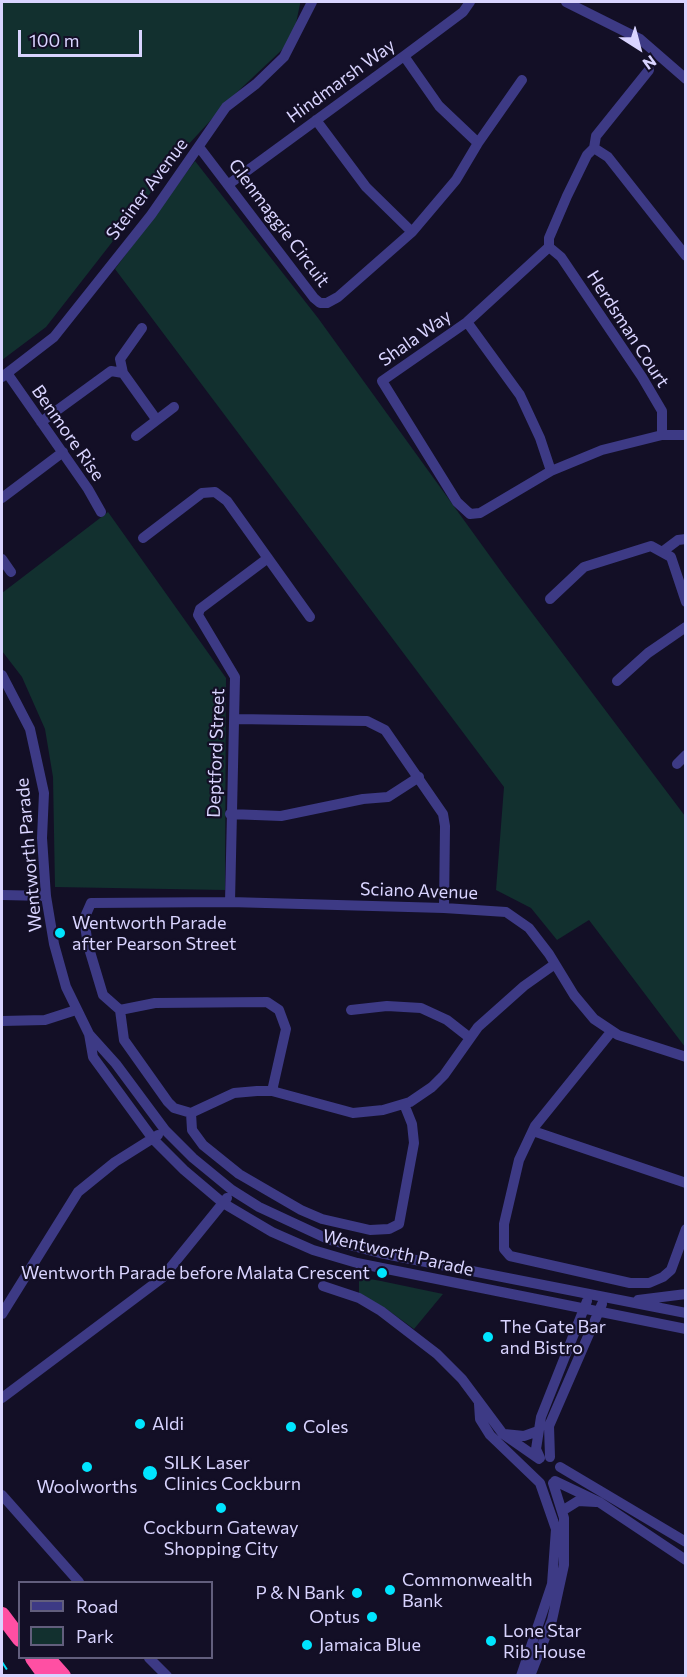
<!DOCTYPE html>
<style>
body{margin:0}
#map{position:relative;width:687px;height:1677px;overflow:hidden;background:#130f26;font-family:Commissioner,sans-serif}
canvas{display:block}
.frame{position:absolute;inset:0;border:3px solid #d9d4ff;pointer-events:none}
.legend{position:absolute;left:18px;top:1581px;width:195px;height:78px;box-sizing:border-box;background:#130f26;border:2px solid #625e7d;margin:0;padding:8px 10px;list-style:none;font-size:18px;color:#d9d4ff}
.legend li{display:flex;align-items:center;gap:12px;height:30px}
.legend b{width:30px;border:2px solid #625e7d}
.north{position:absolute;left:609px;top:18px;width:60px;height:60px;-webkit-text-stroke:4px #130f26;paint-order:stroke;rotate:144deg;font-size:16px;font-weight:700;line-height:24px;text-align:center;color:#d9d4ff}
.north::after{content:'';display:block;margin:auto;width:21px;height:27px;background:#d9d4ff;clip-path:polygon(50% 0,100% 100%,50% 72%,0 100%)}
.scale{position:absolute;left:18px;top:30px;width:124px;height:27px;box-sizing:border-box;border:3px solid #d9d4ff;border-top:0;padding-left:8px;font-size:18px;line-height:21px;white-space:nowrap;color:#d9d4ff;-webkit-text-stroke:4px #130f26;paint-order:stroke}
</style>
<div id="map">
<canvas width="687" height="1677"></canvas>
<div class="frame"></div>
<ul class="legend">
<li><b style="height:8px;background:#3d3a85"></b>Road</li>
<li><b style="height:16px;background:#12302f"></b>Park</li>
</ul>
<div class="north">N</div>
<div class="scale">100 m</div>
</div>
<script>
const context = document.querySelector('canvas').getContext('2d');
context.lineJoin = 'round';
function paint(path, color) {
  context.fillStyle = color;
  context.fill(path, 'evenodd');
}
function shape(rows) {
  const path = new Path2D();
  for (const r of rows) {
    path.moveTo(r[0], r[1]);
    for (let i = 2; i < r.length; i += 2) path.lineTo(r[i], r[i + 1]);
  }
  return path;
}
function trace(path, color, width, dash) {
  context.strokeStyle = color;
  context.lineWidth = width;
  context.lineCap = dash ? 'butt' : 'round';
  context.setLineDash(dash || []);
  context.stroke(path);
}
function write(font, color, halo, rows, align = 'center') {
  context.font = font + ' Commissioner,sans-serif';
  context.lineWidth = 4.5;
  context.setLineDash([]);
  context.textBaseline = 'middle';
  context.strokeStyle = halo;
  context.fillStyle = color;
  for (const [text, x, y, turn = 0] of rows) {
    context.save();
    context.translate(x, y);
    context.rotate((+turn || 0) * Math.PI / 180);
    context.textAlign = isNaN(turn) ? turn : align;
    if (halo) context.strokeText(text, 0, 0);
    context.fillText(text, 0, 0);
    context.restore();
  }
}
paint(shape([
 [2,2,300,2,300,4,295,28,285,47,233,96,187,146,46,327,2,360],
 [195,161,318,318,505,577,685,816,685,1047,589,920,557,940,531,908,496,890,504,787,115,269],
 [108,512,226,678,225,890,55,887,53,777,45,729,22,677,2,651,2,593],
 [359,1277,381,1281,443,1294,414,1329,385,1308,359,1294]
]), '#12302f');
trace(shape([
 [566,2,640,39,686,79],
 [316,120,366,187,412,232],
 [478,143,522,80],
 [199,147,314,298,320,303,327,303,338,297,412,232,456,180,478,143,439,106,404,56],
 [594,148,596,136,649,70],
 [229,184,404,56,463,12,470,2],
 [549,247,561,257,642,377,662,411,662,435],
 [467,322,382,381,457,502,470,514,480,513,551,471,602,450,662,435,686,435],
 [7,373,88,489,101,512],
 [123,373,120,359,142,328],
 [2,377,54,337,151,215,226,107,256,84,284,57,312,2],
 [41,422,111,371,123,373,156,419],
 [136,436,174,407],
 [551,471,540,438,520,395,467,322,549,247,549,238,567,196,587,155,594,148,608,157,686,256],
 [2,498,63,452],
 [143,538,202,493,215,492,227,501,310,617],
 [662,552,678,540,686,539],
 [2,559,11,572],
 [550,599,584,567,651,546,671,557,686,602],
 [2,675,30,729,44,793,42,838,46,896,54,944,66,987,89,1034,116,1064,165,1130,193,1158,232,1190,259,1207,330,1240,380,1253,686,1313],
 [617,681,648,653,686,627],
 [235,719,367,721,385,730,443,814,445,826,444,908],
 [677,764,686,755],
 [230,814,281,816,363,799,388,797,419,777],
 [2,895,46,896],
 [230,902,235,677,198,615,200,609,268,558],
 [120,1010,155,1003,267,1002,279,1010,286,1029,272,1091],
 [351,1010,387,1006,421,1008,447,1020,470,1038],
 [2,1021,45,1020,76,1010],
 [611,1032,535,1126,519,1160,504,1224,504,1249,510,1256,630,1283,649,1283,663,1277,671,1270,686,1229],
 [89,1034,93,1057,153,1139,184,1170,223,1203,272,1232,313,1250,357,1263,686,1329],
 [404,1104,412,1124,414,1143,399,1224,389,1229,370,1230,322,1219,301,1210,239,1174,203,1145,192,1130,191,1113,174,1108,168,1102,124,1040,120,1010,103,995,88,945,84,919,91,903,230,902,444,908,506,912,529,928,549,954,574,995,594,1019,618,1035,686,1057],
 [191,1113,234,1093,257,1091,272,1091,353,1113,383,1110,410,1102,432,1087,444,1075,478,1027,524,986,555,964],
 [533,1131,686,1183],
 [323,1286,359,1298,381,1311,437,1354,462,1379,503,1434,539,1459],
 [638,1300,686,1294],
 [2,1314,78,1192,115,1162,158,1135],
 [2,1398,162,1278,227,1198],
 [479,1404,480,1419,490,1435,540,1483,556,1529,552,1584,521,1676],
 [504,1434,524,1436,538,1431],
 [550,1457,549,1426,602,1304],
 [540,1458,536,1449,541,1417,587,1301],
 [560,1467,686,1542],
 [555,1481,599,1502,686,1560],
 [2,1495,79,1582],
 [562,1511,578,1501,596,1502],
 [149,1658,167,1676],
 [530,1676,552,1620,564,1565,564,1518,553,1483]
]), '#3d3a85', 10);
trace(shape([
 [2,1615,20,1639],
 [33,1658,46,1676],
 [47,1658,63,1676]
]), '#ff4fa3', 16);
trace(shape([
 [2,1662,11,1676]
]), '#00e5ff', 2, [9, 8]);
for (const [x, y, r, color] of [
 [60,933,6,"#00e5ff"],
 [382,1273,6,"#00e5ff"],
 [488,1337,6,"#00e5ff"],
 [140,1424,6,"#00e5ff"],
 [291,1427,6,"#00e5ff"],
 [87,1467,6,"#00e5ff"],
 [150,1473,8,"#00e5ff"],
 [221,1508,6,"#00e5ff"],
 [390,1590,6,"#00e5ff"],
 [357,1593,6,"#00e5ff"],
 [372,1617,6,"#00e5ff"],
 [491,1641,6,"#00e5ff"],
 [307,1645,6,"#00e5ff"]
]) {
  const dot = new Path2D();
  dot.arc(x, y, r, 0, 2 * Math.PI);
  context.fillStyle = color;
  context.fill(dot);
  trace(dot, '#130f26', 2);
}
write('18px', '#d9d4ff', '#130f26', [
 ["Hindmarsh Way",341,81,-36],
 ["Steiner Avenue",147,189,-53],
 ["Glenmaggie Circuit",279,223,53],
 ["Herdsman Court",628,329,57],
 ["Shala Way",415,338,-35],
 ["Benmore Rise",68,433,55],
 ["Deptford Street",216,753,-88],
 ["Wentworth Parade",29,855,-95],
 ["Sciano Avenue",419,891,2],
 ["Wentworth Parade",398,1253,13]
]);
write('18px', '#d9d4ff', '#130f26', [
 ["Wentworth Parade",72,923],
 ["after Pearson Street",72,944],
 ["Wentworth Parade before Malata Crescent",370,1273,"right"],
 ["The Gate Bar",500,1327],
 ["and Bistro",500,1348],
 ["Aldi",152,1424],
 ["Coles",303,1427],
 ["SILK Laser",164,1463],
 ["Clinics Cockburn",164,1484],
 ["Woolworths",87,1487,"center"],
 ["Cockburn Gateway",221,1528,"center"],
 ["Shopping City",221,1549,"center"],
 ["Commonwealth",402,1580],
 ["Bank",402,1601],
 ["P & N Bank",345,1593,"right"],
 ["Optus",360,1617,"right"],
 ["Lone Star",503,1631],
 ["Rib House",503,1652],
 ["Jamaica Blue",319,1645]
], 'left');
</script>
